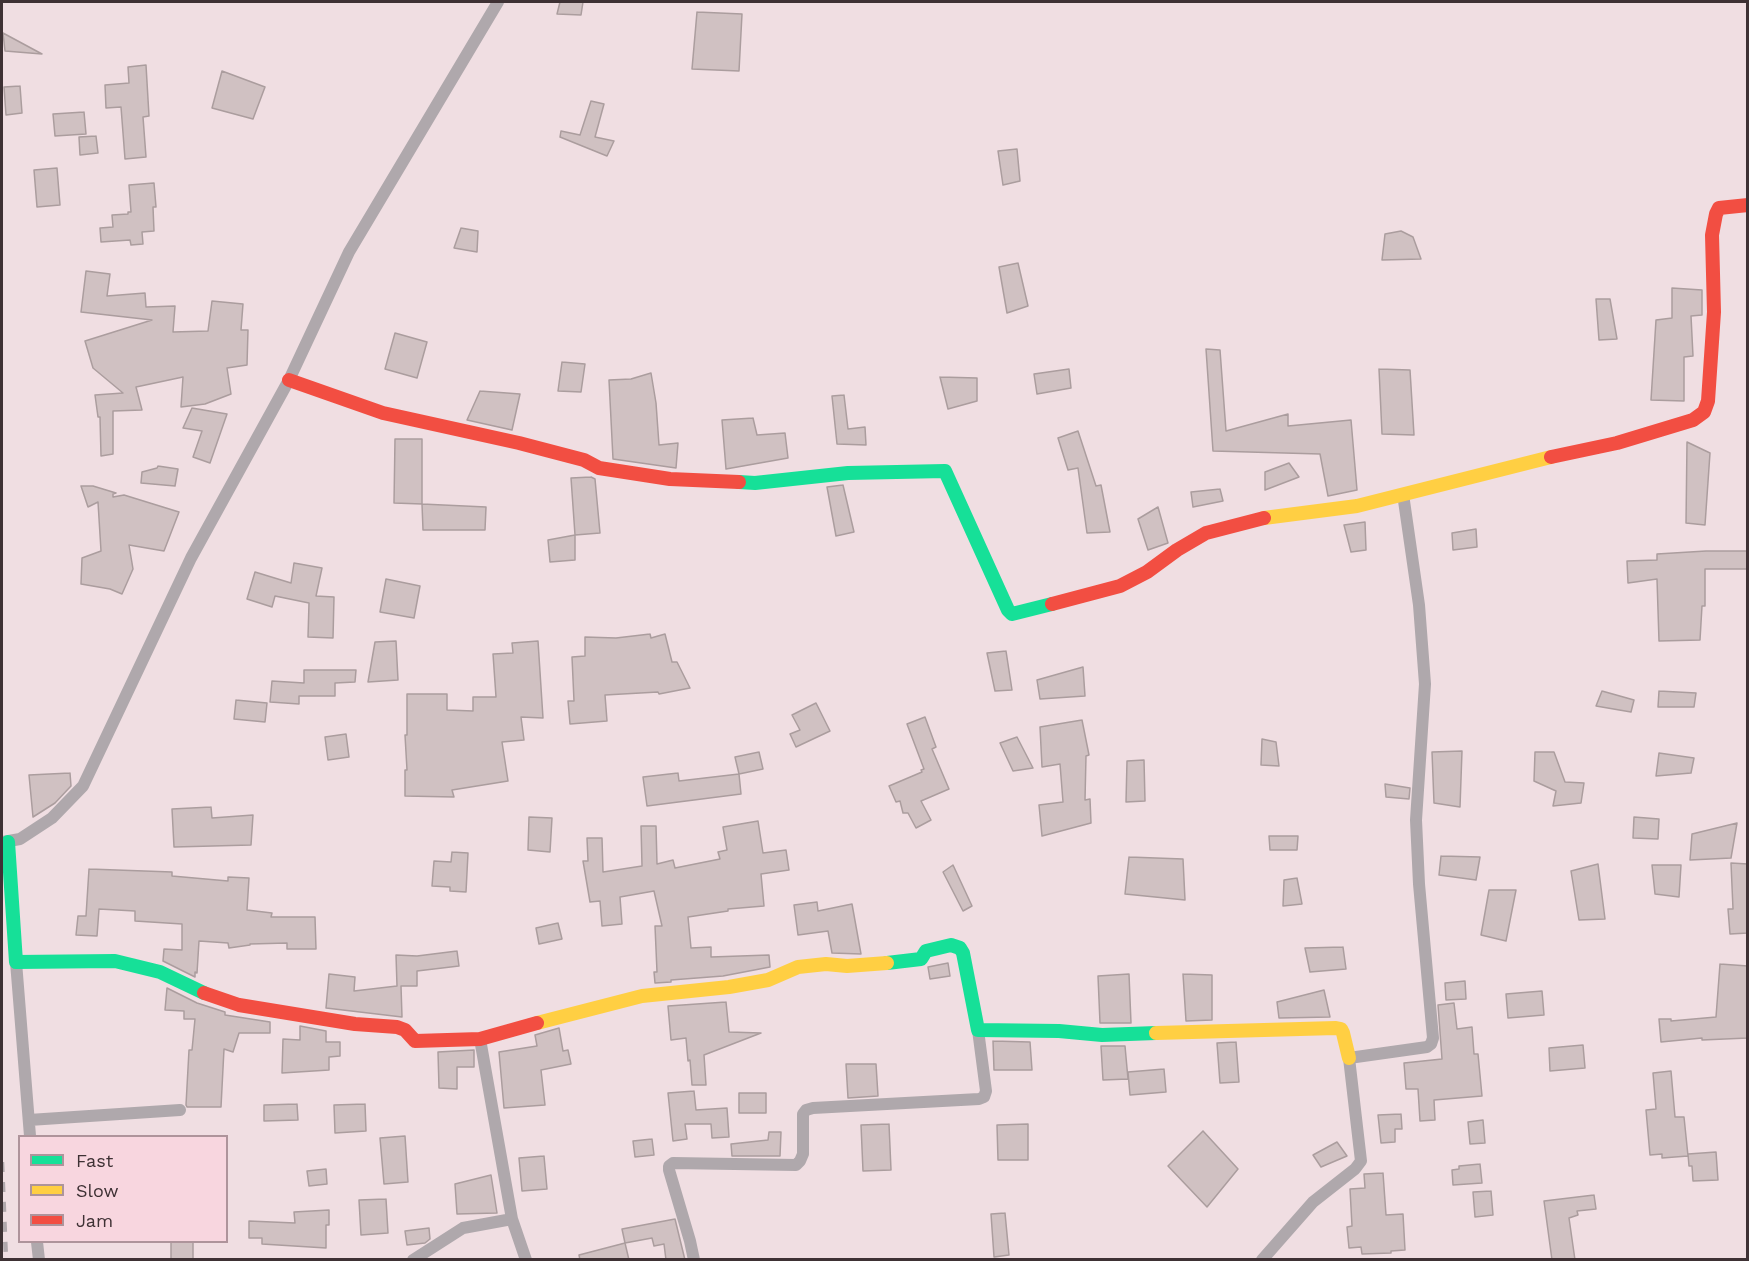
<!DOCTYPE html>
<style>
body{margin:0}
#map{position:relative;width:1749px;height:1261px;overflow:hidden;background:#f0dee2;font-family:"Work Sans",sans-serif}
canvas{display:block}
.frame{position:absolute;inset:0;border:3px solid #3e3134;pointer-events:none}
.legend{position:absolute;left:18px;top:1135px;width:210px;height:108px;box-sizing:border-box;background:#f8d6df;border:2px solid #ae949b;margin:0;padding:8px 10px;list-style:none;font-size:18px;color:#3e3134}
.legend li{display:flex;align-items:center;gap:12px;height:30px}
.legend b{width:30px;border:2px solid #ae949b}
</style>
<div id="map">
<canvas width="1749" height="1261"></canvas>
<div class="frame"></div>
<ul class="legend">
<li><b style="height:8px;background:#16e098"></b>Fast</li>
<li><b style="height:8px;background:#ffcf43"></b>Slow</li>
<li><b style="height:8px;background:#f24e42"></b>Jam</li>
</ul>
</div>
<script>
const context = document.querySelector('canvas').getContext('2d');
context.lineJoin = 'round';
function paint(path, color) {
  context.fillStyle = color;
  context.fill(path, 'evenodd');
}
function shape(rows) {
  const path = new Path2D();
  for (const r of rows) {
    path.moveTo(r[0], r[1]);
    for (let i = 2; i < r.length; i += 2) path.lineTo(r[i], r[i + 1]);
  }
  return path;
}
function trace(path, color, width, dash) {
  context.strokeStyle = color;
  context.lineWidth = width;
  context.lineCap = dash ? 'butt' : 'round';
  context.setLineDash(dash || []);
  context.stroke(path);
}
const building = shape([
 [560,2,583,2,581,15,557,14,560,2],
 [697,12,742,14,739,71,692,69,697,12],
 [3,33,42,54,5,51,3,33],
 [146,65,149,116,143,117,146,157,125,159,121,107,106,108,105,85,129,83,128,67,146,65],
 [222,71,265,87,253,119,212,108,222,71],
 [20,86,22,113,6,115,4,87,20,86],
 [591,101,604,104,595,137,614,141,607,156,560,137,561,131,580,135,591,101],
 [84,112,86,134,55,136,53,114,84,112],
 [96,136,98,153,80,155,79,137,96,136],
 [1017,149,1020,181,1003,185,998,151,1017,149],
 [57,168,60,205,37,207,34,170,57,168],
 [154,183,156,207,153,207,154,231,142,232,143,244,131,245,130,240,101,242,100,228,113,227,112,215,128,214,128,212,131,212,129,185,154,183],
 [461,228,478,231,477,252,454,248,461,228],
 [1401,231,1413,237,1421,259,1382,260,1385,234,1401,231],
 [1018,263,1028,306,1007,313,999,267,1018,263],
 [86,271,110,274,107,296,145,293,146,307,175,306,173,332,208,331,212,301,243,304,241,330,248,330,247,365,227,368,231,394,205,404,181,407,183,377,136,387,142,410,113,411,113,454,101,456,100,417,98,417,95,395,123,393,93,368,85,341,152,320,81,312,86,271],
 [1672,288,1702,290,1702,315,1691,316,1693,356,1684,357,1684,401,1651,400,1656,320,1672,318,1672,288],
 [1596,299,1610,299,1617,339,1599,340,1596,299],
 [395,333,427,342,417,378,385,369,395,333],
 [1206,349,1220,350,1226,431,1288,414,1288,426,1351,420,1357,490,1328,496,1320,454,1213,451,1206,349],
 [562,362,585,364,581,392,558,391,562,362],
 [1069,369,1071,388,1037,394,1034,374,1069,369],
 [1379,369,1410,370,1414,435,1382,434,1379,369],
 [651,373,656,403,659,445,678,443,676,468,613,459,609,380,631,379,651,373],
 [940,377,977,378,977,401,948,409,940,377],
 [480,391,520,394,512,430,467,420,480,391],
 [844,395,848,429,865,427,866,445,837,444,832,396,844,395],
 [192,408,227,414,210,463,193,457,202,431,183,428,192,408],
 [753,418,757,435,785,433,788,458,726,469,722,420,753,418],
 [1078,431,1096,486,1101,485,1110,532,1087,533,1078,468,1068,470,1058,438,1078,431],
 [395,439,422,439,422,504,394,503,395,439],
 [1687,442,1710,453,1705,525,1686,523,1687,442],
 [1289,463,1299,477,1265,490,1265,472,1289,463],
 [158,466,178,469,175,486,141,483,142,472,157,468,158,466],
 [591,477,595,479,600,533,575,535,571,478,591,477],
 [843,485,854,532,836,536,827,487,843,485],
 [81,486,93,486,116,493,113,494,113,497,124,495,179,512,164,551,129,545,133,569,122,594,110,589,81,584,82,558,101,551,98,502,88,507,81,486],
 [1220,489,1223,501,1193,507,1191,492,1220,489],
 [422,504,486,507,485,530,423,530,422,504],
 [1158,507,1168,543,1148,550,1138,519,1158,507],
 [1365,522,1366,550,1351,552,1344,525,1365,522],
 [1476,529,1477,547,1453,550,1452,533,1476,529],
 [575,535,575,560,550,562,548,540,575,535],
 [1706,551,1747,551,1748,569,1705,569,1705,606,1702,606,1700,640,1659,641,1657,579,1628,583,1627,561,1657,560,1657,554,1706,551],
 [294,563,322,568,316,596,334,597,333,638,308,637,309,603,275,596,272,607,247,599,255,572,291,583,294,563],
 [386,579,420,586,414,618,380,612,386,579],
 [650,634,651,638,665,634,672,662,677,662,690,688,659,694,658,692,605,695,607,721,570,724,568,701,574,701,572,657,585,656,585,637,616,638,650,634],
 [396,641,398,680,368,682,375,642,396,641],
 [538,641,543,718,521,717,524,740,502,742,508,781,452,790,454,797,405,796,405,770,407,770,405,735,407,735,407,694,447,694,447,710,473,711,473,697,496,697,493,654,513,653,512,643,538,641],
 [1006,651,1012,690,995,691,987,653,1006,651],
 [1083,667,1085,696,1040,699,1037,680,1083,667],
 [304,670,356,670,355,682,335,683,335,696,299,696,299,704,270,702,272,681,304,683,304,670],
 [1602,691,1634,700,1631,712,1596,706,1602,691],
 [1659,691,1696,693,1694,707,1658,707,1659,691],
 [236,700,267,703,265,722,234,719,236,700],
 [816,703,830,731,796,747,790,734,800,730,792,715,816,703],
 [925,717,936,747,932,749,949,789,921,801,931,820,916,828,908,813,903,813,900,801,896,802,889,786,922,772,921,770,924,769,907,724,925,717],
 [1082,720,1089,755,1086,756,1085,800,1090,799,1091,823,1042,836,1039,805,1063,802,1060,764,1042,767,1040,727,1082,720],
 [346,734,349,757,328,760,325,737,346,734],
 [1017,737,1033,768,1013,771,1000,743,1017,737],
 [1262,739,1276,742,1279,766,1261,765,1262,739],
 [1462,751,1460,807,1434,803,1432,752,1462,751],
 [759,752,763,769,739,774,735,757,759,752],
 [1535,752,1554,752,1565,782,1584,783,1581,803,1553,806,1556,791,1534,781,1535,752],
 [1659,753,1694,758,1691,773,1656,776,1659,753],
 [1144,760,1145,801,1126,802,1127,761,1144,760],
 [70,773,71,786,55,803,33,817,29,775,70,773],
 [678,773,679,781,739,774,741,794,647,806,643,777,678,773],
 [1385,784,1410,788,1409,799,1386,797,1385,784],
 [211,807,212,818,253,815,251,845,174,847,172,809,211,807],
 [529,817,552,818,550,852,528,850,529,817],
 [1634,817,1659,819,1658,839,1633,838,1634,817],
 [758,821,763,853,786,850,789,870,761,874,764,906,728,909,728,911,688,917,691,948,711,947,711,957,769,955,770,967,723,976,671,980,671,982,655,983,654,972,657,972,655,926,662,926,654,891,620,897,622,924,602,926,600,901,590,902,583,861,588,861,587,838,602,838,603,872,642,866,641,826,656,826,657,864,673,860,675,868,720,859,718,852,727,850,723,827,758,821],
 [1737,823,1731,858,1690,860,1692,834,1737,823],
 [1269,836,1298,836,1297,850,1270,850,1269,836],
 [452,852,468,853,466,892,450,891,450,887,432,886,434,861,451,862,452,852],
 [1441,856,1480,857,1476,880,1439,875,1441,856],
 [1129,857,1183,859,1185,900,1125,894,1129,857],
 [1731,863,1748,864,1748,933,1730,934,1728,909,1733,909,1731,863],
 [1598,864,1605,919,1579,920,1571,871,1598,864],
 [953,865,972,906,963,911,943,872,953,865],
 [1652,865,1681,865,1679,897,1655,894,1652,865],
 [89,869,172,872,172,876,228,881,228,877,249,878,247,910,272,913,271,917,315,917,316,949,287,949,287,943,250,944,250,945,229,948,228,943,199,941,197,973,195,972,195,977,163,961,164,949,182,950,182,924,135,921,135,911,99,909,97,936,76,935,78,916,86,916,89,869],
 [1297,878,1302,904,1283,906,1284,880,1297,878],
 [1489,890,1516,890,1506,941,1481,935,1489,890],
 [817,902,818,911,852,904,861,954,832,953,828,931,798,935,794,905,817,902],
 [558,923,562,939,539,944,536,928,558,923],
 [1343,947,1346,969,1310,972,1305,948,1343,947],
 [457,951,459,966,417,971,417,986,401,986,402,1017,326,1008,329,974,355,977,354,991,397,986,396,955,417,956,457,951],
 [948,963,950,976,930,979,928,967,948,963],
 [1720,964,1748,966,1748,1038,1702,1040,1702,1038,1661,1042,1659,1019,1671,1019,1671,1021,1716,1017,1720,964],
 [1129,974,1131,1023,1100,1023,1098,976,1129,974],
 [1183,974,1212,975,1212,1020,1186,1021,1183,974],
 [1465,981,1466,999,1446,1000,1445,983,1465,981],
 [167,988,197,1003,225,1012,225,1015,270,1022,270,1033,239,1033,233,1052,224,1049,221,1107,187,1107,186,1105,189,1050,192,1050,195,1019,184,1019,184,1011,165,1010,167,988],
 [1324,990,1330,1017,1279,1018,1277,1002,1324,990],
 [1542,991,1544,1015,1508,1018,1506,994,1542,991],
 [726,1002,729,1032,761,1033,704,1055,706,1085,692,1085,690,1060,688,1061,686,1038,671,1040,668,1006,726,1002],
 [1454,1003,1457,1029,1472,1027,1474,1054,1478,1054,1482,1096,1434,1100,1435,1120,1420,1121,1418,1089,1406,1089,1404,1063,1442,1059,1438,1005,1454,1003],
 [300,1026,326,1031,326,1042,340,1042,340,1056,329,1057,329,1070,282,1073,283,1039,300,1040,300,1026],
 [559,1028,563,1051,568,1050,571,1064,541,1070,545,1105,504,1108,499,1052,537,1046,535,1035,559,1028],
 [993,1041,1030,1042,1032,1070,994,1070,993,1041],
 [1236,1042,1239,1082,1220,1083,1217,1043,1236,1042],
 [1583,1045,1585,1068,1550,1071,1549,1048,1583,1045],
 [1101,1046,1125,1046,1128,1079,1103,1080,1101,1046],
 [474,1050,474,1067,457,1067,457,1089,439,1088,438,1052,474,1050],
 [846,1064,876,1064,878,1096,848,1098,846,1064],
 [1164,1069,1166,1092,1130,1095,1128,1072,1164,1069],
 [1671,1071,1675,1117,1684,1117,1688,1156,1662,1158,1662,1154,1650,1155,1646,1110,1656,1109,1653,1073,1671,1071],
 [694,1091,696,1110,727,1108,729,1137,712,1138,711,1124,685,1124,687,1139,673,1141,668,1093,694,1091],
 [739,1093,766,1093,766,1113,739,1113,739,1093],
 [297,1104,298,1120,264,1121,264,1105,297,1104],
 [365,1104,366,1131,335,1133,334,1105,365,1104],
 [1401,1114,1402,1129,1395,1129,1395,1142,1381,1143,1378,1115,1401,1114],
 [1483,1120,1485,1143,1470,1144,1468,1122,1483,1120],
 [889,1124,891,1170,863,1171,861,1125,889,1124],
 [1028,1124,1028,1160,998,1160,997,1125,1028,1124],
 [1203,1131,1238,1169,1207,1207,1168,1166,1203,1131],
 [769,1132,781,1132,780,1156,732,1156,731,1144,768,1140,769,1132],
 [405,1136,408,1182,384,1184,380,1138,405,1136],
 [652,1139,654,1155,635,1157,633,1141,652,1139],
 [1337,1142,1347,1156,1321,1167,1313,1155,1337,1142],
 [1716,1152,1718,1180,1693,1181,1692,1166,1689,1166,1688,1154,1716,1152],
 [544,1156,547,1189,522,1191,519,1158,544,1156],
 [1480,1164,1482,1183,1453,1185,1452,1170,1459,1169,1459,1166,1480,1164],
 [326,1169,327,1184,309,1186,307,1171,326,1169],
 [1383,1173,1386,1215,1403,1214,1405,1250,1391,1251,1391,1253,1362,1254,1361,1247,1349,1248,1347,1227,1352,1226,1350,1189,1365,1188,1364,1174,1383,1173],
 [491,1175,497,1213,457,1214,455,1184,491,1175],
 [1491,1191,1493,1215,1475,1217,1473,1192,1491,1191],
 [1594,1195,1596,1209,1577,1211,1578,1215,1569,1218,1575,1260,1552,1260,1544,1201,1594,1195],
 [386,1199,388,1233,361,1235,359,1200,386,1199],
 [329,1210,329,1225,326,1225,326,1248,262,1244,262,1238,249,1238,249,1221,295,1223,294,1212,329,1210],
 [1005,1213,1009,1255,994,1257,991,1214,1005,1213],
 [675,1219,685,1260,666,1260,664,1244,654,1246,652,1238,625,1243,629,1260,580,1260,579,1255,625,1243,622,1229,675,1219],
 [429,1228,430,1239,425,1243,407,1245,405,1231,429,1228],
 [171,1242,193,1242,193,1260,171,1260,171,1242]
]);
paint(building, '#d0c1c2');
trace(building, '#ab9d9e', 1.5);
trace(shape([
 [3,842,20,839,52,818,83,786,191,558,289,380,349,252,498,2],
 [16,962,30,1136],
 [480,1039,512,1219,526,1260],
 [29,1120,180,1110],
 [37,1242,39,1260],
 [413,1260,463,1228,512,1219],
 [694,1260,690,1241,669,1170,669,1166,673,1163,796,1165,800,1161,803,1154,803,1114,806,1110,813,1108,979,1099,984,1097,986,1091,978,1030],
 [1262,1260,1313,1202,1355,1169,1361,1161,1349,1058,1427,1047,1431,1044,1433,1038,1419,884,1416,820,1425,684,1419,605,1403,494]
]), '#afa8ac', 12);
trace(shape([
 [739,482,755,483,848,473,945,471,1008,610,1012,614,1052,604],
 [8,842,16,962,115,961,160,972,204,993],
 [887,963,921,959,926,951,951,945,960,948,963,953,978,1030,1059,1031,1102,1035,1156,1033]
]), '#16e098', 14);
trace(shape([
 [1264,518,1357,506,1551,457],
 [537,1023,642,996,729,987,768,980,798,967,826,964,847,966,887,963],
 [1156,1033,1336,1028,1341,1029,1343,1033,1349,1058]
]), '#ffcf43', 14);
trace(shape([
 [289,380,383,413,519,443,584,460,599,468,670,479,739,482],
 [1551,457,1617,443,1693,420,1704,412,1708,401,1714,312,1712,235,1716,214,1719,208,1748,205],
 [1052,604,1120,586,1147,572,1177,550,1206,533,1264,518],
 [204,993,239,1005,355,1024,397,1027,405,1030,415,1041,480,1039,537,1023]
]), '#f24e42', 14);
trace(shape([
 [2,1162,6,1260]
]), '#b0a7ab', 4.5, [10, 10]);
</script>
